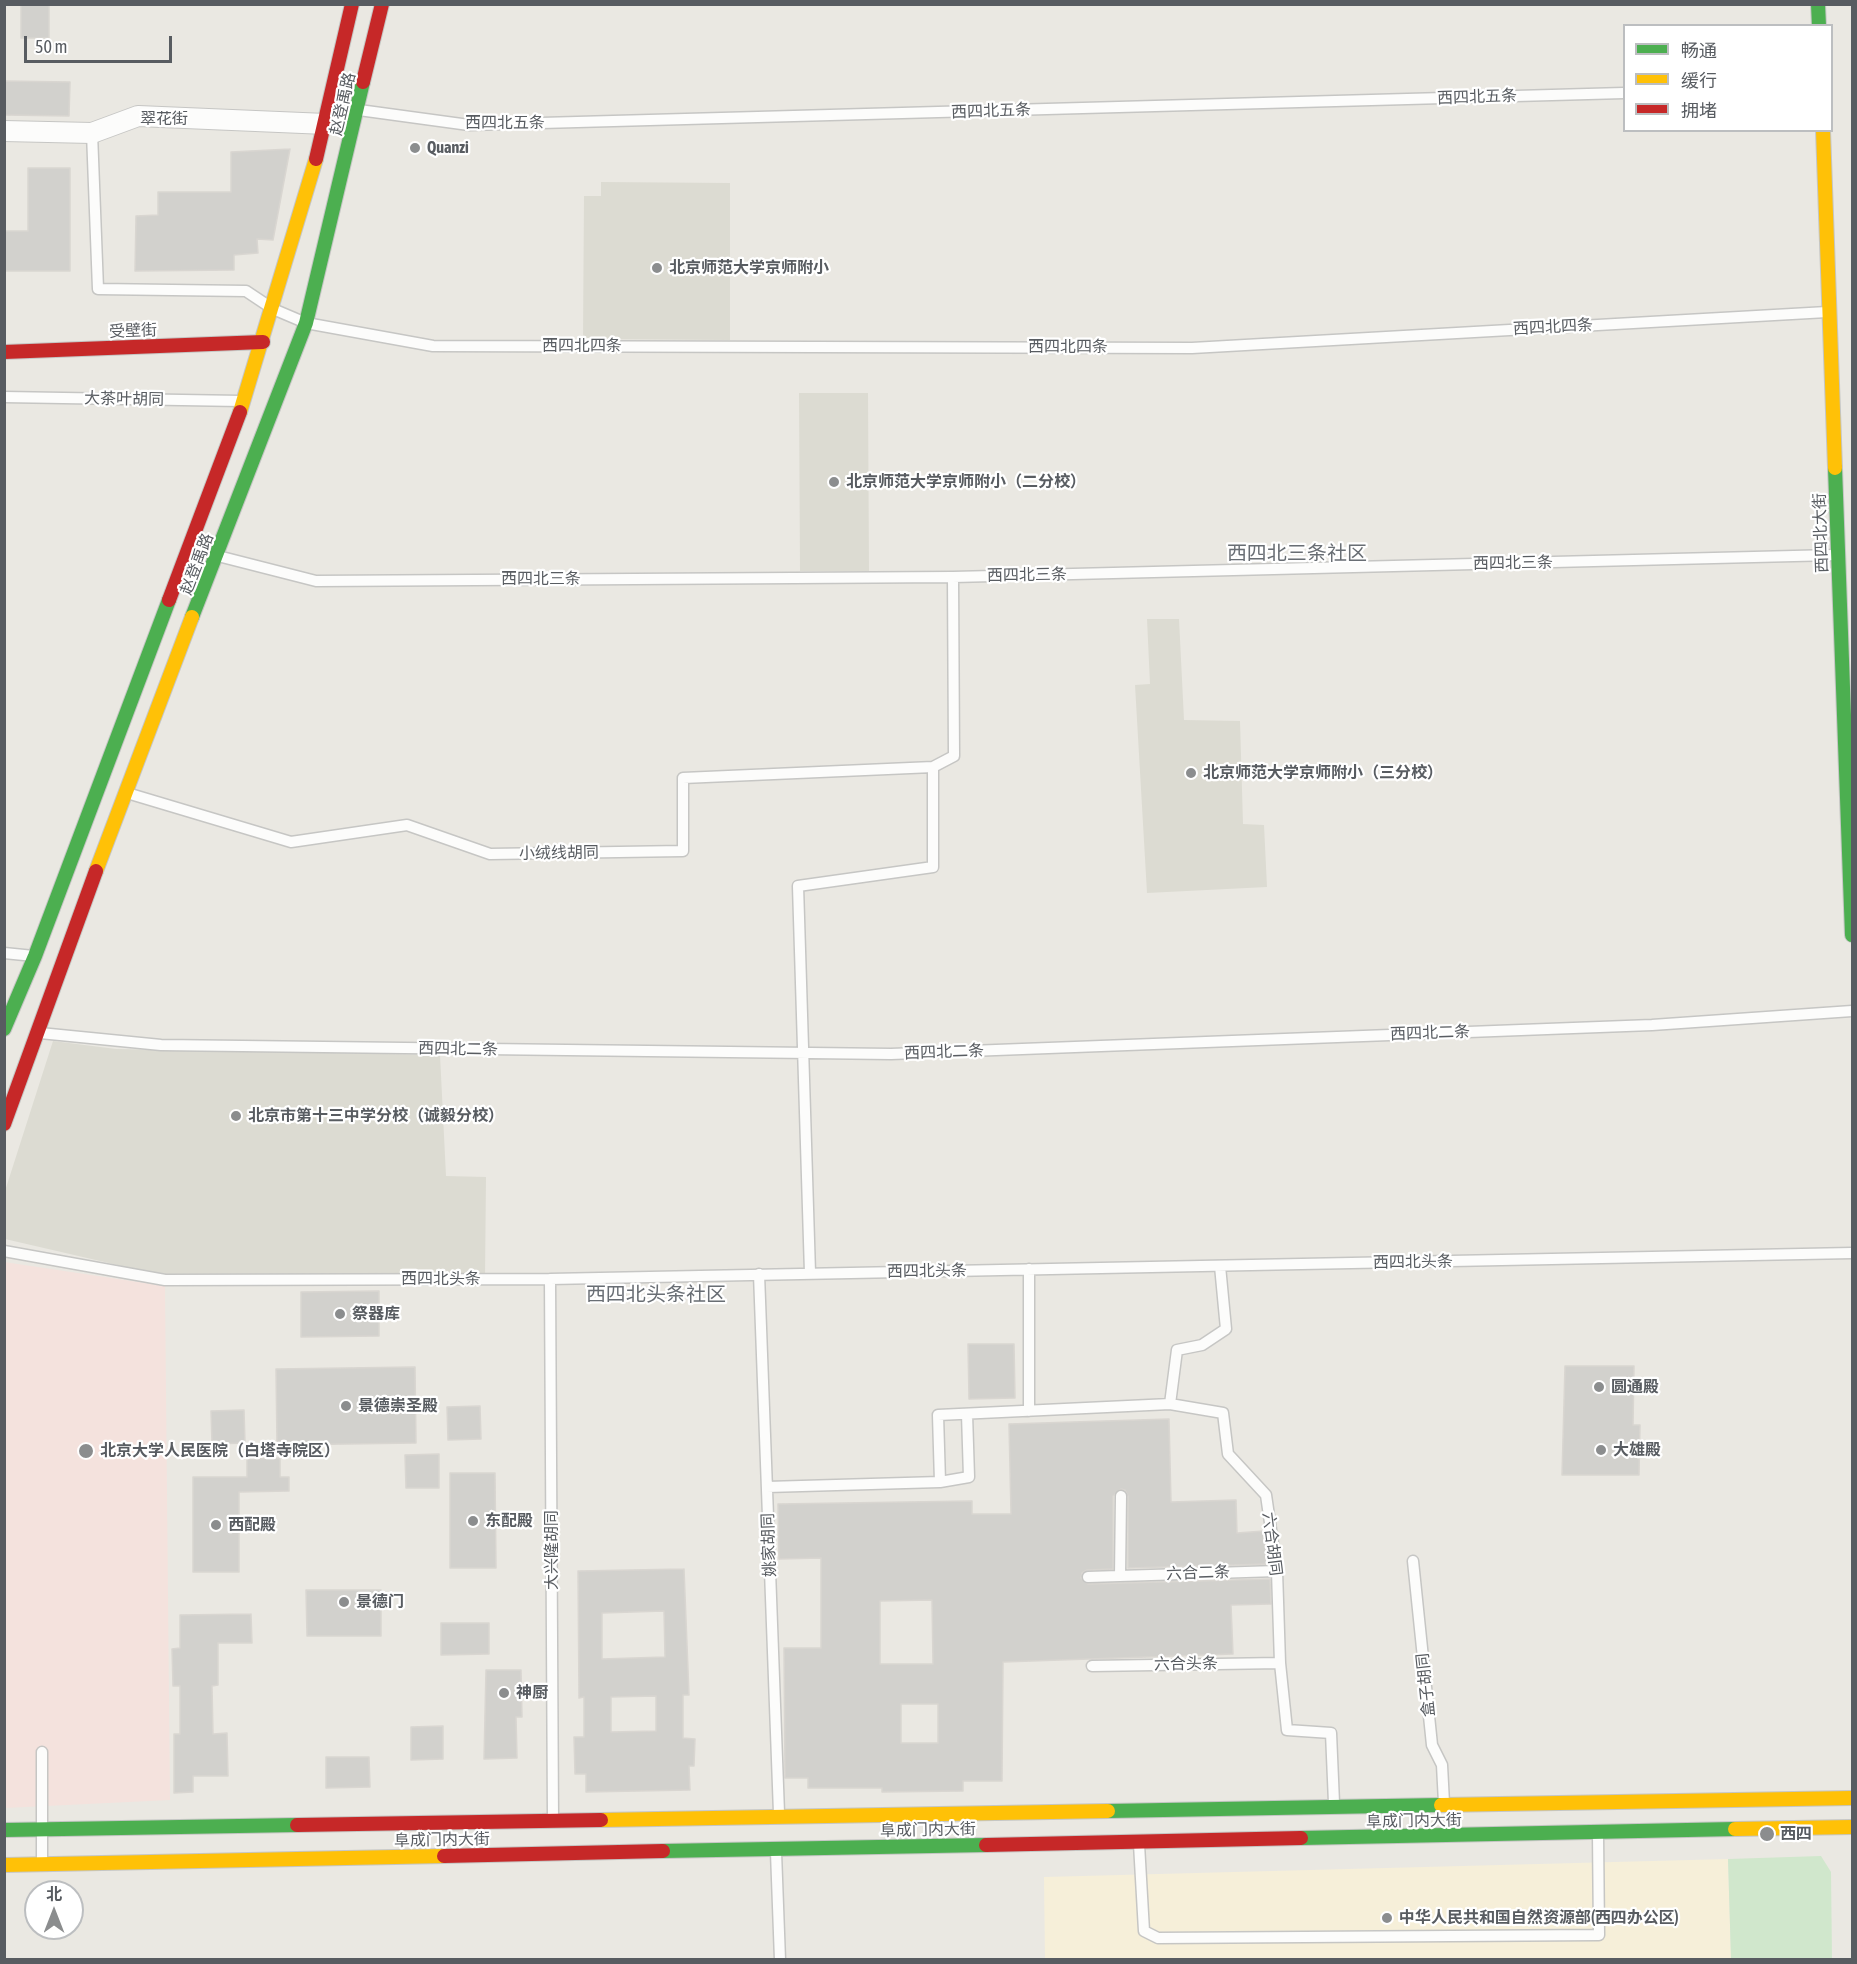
<!DOCTYPE html>
<meta charset="utf-8">
<style>
body{margin:0}
#map{position:relative;width:1857px;height:1964px;overflow:hidden;background:#eae8e2;font-family:"Asap Condensed","Noto Sans SC",sans-serif}
canvas{display:block}
.frame{position:absolute;inset:0;border:6px solid #585c61;pointer-events:none}
.legend{position:absolute;left:1623px;top:24px;width:210px;height:108px;box-sizing:border-box;background:#fff;border:2px solid #bcbec0;margin:0;padding:8px 10px;list-style:none;font-size:18px;color:#585c61}
.legend li{display:flex;align-items:center;gap:12px;height:30px}
.legend b{width:30px;border:2px solid #bcbec0}
.north{position:absolute;left:24px;top:1880px;width:60px;height:60px;box-sizing:border-box;background:#fff;border:2px solid #bcbec0;border-radius:50%;rotate:0deg;font-size:16px;font-weight:700;line-height:24px;text-align:center;color:#585c61}
.north::after{content:'';display:block;margin:auto;width:21px;height:27px;background:#8b8d8e;clip-path:polygon(50% 0,100% 100%,50% 72%,0 100%)}
.scale{position:absolute;left:24px;top:36px;width:148px;height:27px;box-sizing:border-box;border:3px solid #585c61;border-top:0;padding-left:8px;font-size:18px;line-height:21px;white-space:nowrap;color:#585c61;-webkit-text-stroke:4px #fff;paint-order:stroke}
</style>
<div id="map">
<canvas width="1857" height="1964"></canvas>
<div class="frame"></div>
<ul class="legend">
<li><b style="height:8px;background:#4caf50"></b>畅通</li>
<li><b style="height:8px;background:#ffc107"></b>缓行</li>
<li><b style="height:8px;background:#c62828"></b>拥堵</li>
</ul>
<div class="north">北</div>
<div class="scale">50 m</div>
</div>
<script>
const context = document.querySelector('canvas').getContext('2d');
context.lineJoin = 'round';
function paint(path, color) {
  context.fillStyle = color;
  context.fill(path, 'evenodd');
}
function shape(rows) {
  const path = new Path2D();
  for (const r of rows) {
    path.moveTo(r[0], r[1]);
    for (let i = 2; i < r.length; i += 2) path.lineTo(r[i], r[i + 1]);
  }
  return path;
}
function trace(path, color, width, dash) {
  context.strokeStyle = color;
  context.lineWidth = width;
  context.lineCap = dash ? 'butt' : 'round';
  context.setLineDash(dash || []);
  context.stroke(path);
}
function write(font, color, halo, rows, align = 'center') {
  context.font = font + ' "Asap Condensed","Noto Sans SC",sans-serif';
  context.lineWidth = 4.5;
  context.setLineDash([]);
  context.textBaseline = 'middle';
  context.strokeStyle = halo;
  context.fillStyle = color;
  for (const [text, x, y, turn = 0] of rows) {
    context.save();
    context.translate(x, y);
    context.rotate((+turn || 0) * Math.PI / 180);
    context.textAlign = isNaN(turn) ? turn : align;
    if (halo) context.strokeText(text, 0, 0);
    context.fillText(text, 0, 0);
    context.restore();
  }
}
paint(shape([
 [1728,1859,1731,1959,1045,1959,1044,1877]
]), '#f6efd9');
paint(shape([
 [601,182,730,183,730,340,583,339,584,196,601,196],
 [799,393,868,393,869,571,800,571],
 [1147,619,1179,619,1184,720,1240,721,1243,824,1264,825,1267,887,1147,893,1135,685,1150,684],
 [53,1041,116,1049,440,1055,446,1176,486,1177,485,1277,165,1276,5,1239,5,1191]
]), '#dcdbd2');
paint(shape([
 [4,1262,165,1286,170,1800,5,1808]
]), '#f4e2dd');
paint(shape([
 [1821,1856,1831,1872,1832,1959,1731,1959,1728,1859]
]), '#d0e7cc');
const building = shape([
 [21,4,49,4,49,38,21,38,21,4],
 [4,81,70,82,69,116,4,115,4,81],
 [290,149,273,240,257,239,258,253,234,255,234,270,135,271,136,216,158,215,158,192,231,192,231,152,290,149],
 [28,168,70,168,70,271,4,271,4,231,28,231,28,168],
 [379,1291,379,1336,301,1337,301,1292,379,1291],
 [968,1344,1014,1344,1015,1398,969,1399,968,1344],
 [1565,1366,1634,1366,1633,1425,1640,1425,1639,1475,1562,1475,1565,1366],
 [415,1367,416,1443,277,1445,276,1369,415,1367],
 [480,1406,481,1439,448,1440,447,1407,480,1406],
 [244,1410,245,1443,212,1444,211,1411,244,1410],
 [1169,1419,1171,1502,1236,1500,1237,1533,1264,1531,1268,1564,1128,1568,1128,1496,1125,1490,1121,1489,1113,1496,1113,1569,1087,1570,1082,1573,1081,1578,1088,1584,1270,1579,1271,1604,1231,1605,1233,1654,1003,1662,1002,1781,963,1781,963,1791,882,1792,882,1788,808,1788,808,1778,785,1778,784,1648,821,1648,821,1558,779,1559,778,1504,972,1501,972,1514,1011,1514,1009,1424,1169,1419],
 [932,1600,933,1664,880,1664,880,1601,932,1600],
 [901,1704,938,1704,938,1743,901,1743,901,1704],
 [439,1454,439,1488,406,1488,405,1455,439,1454],
 [280,1458,280,1477,289,1477,289,1491,239,1492,239,1572,193,1572,193,1477,247,1477,247,1459,280,1458],
 [450,1473,495,1473,496,1568,450,1568,450,1473],
 [684,1569,689,1695,683,1695,683,1738,695,1739,694,1766,689,1766,690,1790,586,1792,586,1774,575,1774,574,1737,584,1737,584,1697,579,1698,578,1571,684,1569],
 [664,1611,665,1657,602,1659,602,1613,664,1611],
 [656,1696,656,1731,611,1732,611,1697,656,1696],
 [306,1590,381,1590,381,1636,307,1636,306,1590],
 [251,1614,252,1643,218,1643,218,1685,212,1686,213,1734,227,1733,228,1776,193,1776,193,1792,174,1793,174,1734,180,1734,180,1686,173,1686,172,1649,180,1648,180,1615,251,1614],
 [441,1623,489,1623,489,1654,441,1655,441,1623],
 [486,1670,521,1670,522,1717,516,1717,517,1758,484,1759,486,1670],
 [443,1726,443,1759,411,1760,411,1727,443,1726],
 [326,1757,369,1757,370,1787,326,1788,326,1757]
]);
paint(building, '#d2d1cd');
trace(building, '#d9d6d1', 1.5);
const lane = shape([
 [359,110,469,125,1624,93],
 [92,133,98,289,246,291,273,309,306,323,433,346,1192,348,1827,312],
 [4,397,241,401],
 [218,556,316,581,953,577,1834,555],
 [127,793,291,842,407,825,490,854,683,851,683,778,933,767],
 [4,953,34,956],
 [40,1033,161,1045,891,1054,1652,1025,1852,1011],
 [4,1251,165,1280,550,1279,1852,1253],
 [1029,1269,1029,1411],
 [810,1273,798,886,933,867,933,767,954,756,953,577],
 [759,1274,779,1813],
 [550,1279,553,1819],
 [1170,1404,1177,1350,1202,1345,1226,1329,1220,1266],
 [967,1414,969,1477,940,1482,938,1415,1170,1404,1223,1413,1228,1454,1266,1495,1277,1571,1280,1663,1287,1730,1331,1733,1334,1803],
 [767,1487,940,1482],
 [1413,1561,1432,1745,1442,1765,1444,1803],
 [1120,1576,1121,1496],
 [1088,1577,1277,1571],
 [1092,1666,1280,1663],
 [1139,1844,1144,1931,1158,1938,1599,1935,1598,1834],
 [776,1852,780,1960],
 [42,1861,42,1752]
]);
const street = shape([
 [4,131,92,133,138,116,326,124]
]);
const fast = shape([
 [1818,4,1819,26],
 [1835,468,1852,935],
 [192,617,306,323,363,82],
 [4,1029,35,956,169,600],
 [1108,1811,1441,1805],
 [4,1830,297,1825],
 [1301,1838,1735,1829],
 [663,1851,986,1845]
]);
const slow = shape([
 [1823,130,1835,468],
 [240,412,316,159],
 [96,871,192,617],
 [1441,1805,1852,1798],
 [601,1820,1108,1811],
 [1735,1829,1852,1827],
 [4,1865,444,1856]
]);
const jam = shape([
 [363,82,382,4],
 [316,159,352,4],
 [4,352,263,342],
 [169,600,240,412],
 [4,1124,96,871],
 [297,1825,601,1820],
 [986,1845,1301,1838],
 [444,1856,663,1851]
]);
trace(lane, '#c6c6c4', 13);
trace(street, '#c6c6c4', 22);
trace(fast, '#c5c6c4', 16);
trace(slow, '#c5c6c4', 16);
trace(jam, '#c5c6c4', 16);
trace(lane, '#fcfcfb', 10);
trace(street, '#fcfcfb', 20);
trace(fast, '#4caf50', 14);
trace(slow, '#ffc107', 14);
trace(jam, '#c62828', 14);
for (const [x, y, r, color] of [
 [415,148,6,"#8b8d8e"],
 [657,268,6,"#8b8d8e"],
 [834,482,6,"#8b8d8e"],
 [1191,773,6,"#8b8d8e"],
 [236,1116,6,"#8b8d8e"],
 [340,1314,6,"#8b8d8e"],
 [1599,1387,6,"#8b8d8e"],
 [346,1406,6,"#8b8d8e"],
 [1601,1450,6,"#8b8d8e"],
 [86,1451,8,"#8b8d8e"],
 [473,1521,6,"#8b8d8e"],
 [216,1525,6,"#8b8d8e"],
 [344,1602,6,"#8b8d8e"],
 [504,1693,6,"#8b8d8e"],
 [1767,1834,8,"#8b8d8e"],
 [1387,1918,6,"#8b8d8e"]
]) {
  const dot = new Path2D();
  dot.arc(x, y, r, 0, 2 * Math.PI);
  context.fillStyle = color;
  context.fill(dot);
  trace(dot, '#fff', 2);
}
write('16px', '#585c61', '#fff', [
 ["西四北五条",1477,97,-2],
 ["赵登禹路",343,104,-77],
 ["西四北五条",991,111,-2],
 ["翠花街",164,119],
 ["西四北五条",505,123],
 ["西四北四条",1553,327,-3],
 ["受壁街",133,331,-2],
 ["西四北四条",582,346],
 ["西四北四条",1068,347],
 ["大茶叶胡同",124,399,1],
 ["西四北大街",1821,533,-92],
 ["西四北三条",1513,563,-1],
 ["赵登禹路",197,564,-69],
 ["西四北三条",1027,575,-1],
 ["西四北三条",541,579],
 ["小绒线胡同",559,853,-1],
 ["西四北二条",1430,1033,-2],
 ["西四北二条",458,1049,1],
 ["西四北二条",944,1052,-2],
 ["西四北头条",1413,1262,-1],
 ["西四北头条",927,1271,-1],
 ["西四北头条",441,1279],
 ["六合胡同",1272,1544,83],
 ["姚家胡同",769,1545,-92],
 ["大兴隆胡同",552,1550,-90],
 ["六合二条",1198,1573,-2],
 ["六合头条",1186,1664,-1],
 ["盒子胡同",1426,1685,-96],
 ["阜成门内大街",1414,1821,-1],
 ["阜成门内大街",928,1830,-1],
 ["阜成门内大街",442,1840,-1]
]);
write('bold 16px', '#585c61', '#fff', [
 ["Quanzi",427,148],
 ["北京师范大学京师附小",669,268],
 ["北京师范大学京师附小（二分校）",846,482],
 ["北京师范大学京师附小（三分校）",1203,773],
 ["北京市第十三中学分校（诚毅分校）",248,1116],
 ["祭器库",352,1314],
 ["圆通殿",1611,1387],
 ["景德崇圣殿",358,1406],
 ["大雄殿",1613,1450],
 ["北京大学人民医院（白塔寺院区）",100,1451],
 ["东配殿",485,1521],
 ["西配殿",228,1525],
 ["景德门",356,1602],
 ["神厨",516,1693],
 ["西四",1780,1834],
 ["中华人民共和国自然资源部(西四办公区)",1399,1918]
], 'left');
write('20px', '#696e74', '#fff', [
 ["西四北三条社区",1297,554],
 ["西四北头条社区",656,1295]
]);
</script>
